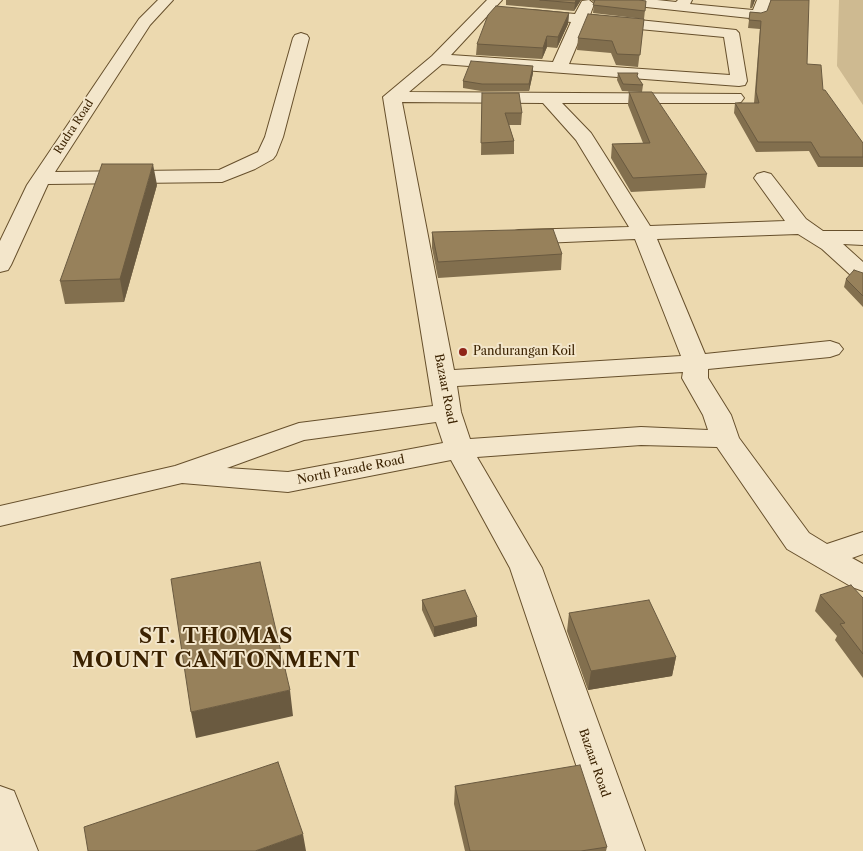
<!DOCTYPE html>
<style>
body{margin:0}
canvas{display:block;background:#ecd9af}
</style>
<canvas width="863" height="851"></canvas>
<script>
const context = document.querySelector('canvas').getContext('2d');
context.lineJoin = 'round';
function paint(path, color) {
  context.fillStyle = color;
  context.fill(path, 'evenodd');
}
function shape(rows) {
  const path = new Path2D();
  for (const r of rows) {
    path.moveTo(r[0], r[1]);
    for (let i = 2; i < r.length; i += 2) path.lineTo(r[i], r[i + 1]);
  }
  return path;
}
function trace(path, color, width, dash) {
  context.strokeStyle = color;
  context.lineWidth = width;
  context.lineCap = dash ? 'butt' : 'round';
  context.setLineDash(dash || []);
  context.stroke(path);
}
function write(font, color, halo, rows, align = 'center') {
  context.font = font + ' "Libre Caslon Text",serif';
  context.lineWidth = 4;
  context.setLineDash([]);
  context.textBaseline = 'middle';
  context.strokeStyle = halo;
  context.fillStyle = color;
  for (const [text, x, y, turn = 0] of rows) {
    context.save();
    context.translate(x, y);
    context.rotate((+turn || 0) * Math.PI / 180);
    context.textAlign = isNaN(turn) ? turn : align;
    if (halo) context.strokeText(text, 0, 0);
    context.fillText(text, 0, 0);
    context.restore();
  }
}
paint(shape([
 [839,0,863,0,863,105,837,66]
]), '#ceba91');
const minor = shape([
 [158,0,173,0,150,25,55,172,219,170,258,152,265,137,293,38,295,35,301,33,307,35,309,38,283,137,276,155,273,159,255,169,222,182,48,184,11,265,8,270,0,272,0,241,27,185,139,19,158,0],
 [487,0,502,0,451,55,553,62,571,22,532,18,527,17,525,14,527,11,532,10,575,14,582,1,589,0,594,4,590,15,736,30,739,33,747,81,745,85,739,86,442,64,409,92,741,94,744,98,741,102,735,103,562,103,591,133,650,226,785,221,754,178,757,174,764,172,771,174,806,219,823,231,863,231,863,245,843,244,863,262,863,281,855,279,822,249,798,234,657,239,705,354,830,341,839,344,843,349,839,354,830,357,708,369,708,378,731,415,739,438,809,533,827,544,863,532,863,554,852,558,863,564,863,591,852,587,787,549,717,447,641,445,477,457,542,568,645,851,605,851,510,568,451,460,288,492,182,483,0,526,0,506,175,466,299,423,433,406,383,97,432,56,487,0],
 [586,24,724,37,730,75,569,64,586,24],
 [402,102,543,103,576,140,629,227,519,230,511,232,508,237,511,242,519,244,635,239,681,356,454,370,402,102],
 [683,372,682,378,703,415,708,430,641,427,470,439,461,412,457,386,683,372],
 [436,422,443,443,288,472,227,468,304,440,436,422],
 [611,0,657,0,676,2,678,0,692,0,690,4,753,10,757,0,771,0,766,15,764,18,759,19,618,4,613,3,611,0],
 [0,786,14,791,38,851,0,851,0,786]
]);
trace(minor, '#67502c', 2);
paint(minor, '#f3e6cb');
paint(shape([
 [506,0,581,0,574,11,506,5],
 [591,0,639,0,646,1,644,19,593,13,594,2],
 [751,0,755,0,752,8,750,8],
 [750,12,761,13,807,64,823,90,863,143,863,167,818,167,809,151,756,152,734,113,735,103,754,103,760,29,748,28],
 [569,13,568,24,557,48,547,47,542,59,476,55,477,44],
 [644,19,638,67,616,65,611,53,577,50,578,38],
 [533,73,529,91,481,91,463,88,463,81],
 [618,73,637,76,643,85,642,92,622,91,617,80],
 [629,92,707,174,705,188,631,192,611,158,612,144,643,143,628,105],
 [482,93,522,113,521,125,509,125,514,141,514,154,481,155],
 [157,185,124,302,65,304,60,281],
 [432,232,562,254,561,270,438,278,432,248],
 [863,273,863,307,844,287,846,279],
 [820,595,863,598,863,678,835,640,837,636,815,611],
 [422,600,477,617,477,626,434,637,422,610],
 [569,613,676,657,672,676,588,690,567,631],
 [455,786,607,847,606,851,465,851,454,804]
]), '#826f4e');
paint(shape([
 [576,0,581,0,574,11,575,3],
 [753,0,755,0,752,8],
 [569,13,568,24,557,48,558,37],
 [547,36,547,47,542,59,543,48],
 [533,66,533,73,529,91,529,84],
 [153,164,157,185,124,302,120,279],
 [477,617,477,626,434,637,434,627],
 [676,657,672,676,588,690,591,671],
 [290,690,293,716,196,738,191,712],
 [303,834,306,851,255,851]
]), '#6a5a40');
const building = shape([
 [540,0,576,0,575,3,540,0],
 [595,0,639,0,646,1,645,11,593,5,595,0],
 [771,0,809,0,807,64,821,65,823,90,825,90,863,143,863,157,820,157,811,142,758,142,735,103,759,103,756,92,761,21,749,20,750,12,761,13,767,11,771,0],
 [496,6,569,13,558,37,547,36,543,48,477,44,488,15,496,6],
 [588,14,644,19,640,55,617,54,612,41,578,38,588,14],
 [471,61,533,66,529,84,482,84,463,81,471,61],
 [618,73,638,73,637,76,643,85,623,84,618,73],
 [629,92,652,92,707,174,633,178,612,144,650,143,629,92],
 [482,93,519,93,522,113,505,113,514,141,481,143,482,93],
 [102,164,153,164,120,279,60,281,102,164],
 [553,229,562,254,438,262,432,232,553,229],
 [854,270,863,273,863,296,846,279,854,270],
 [260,562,290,690,191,712,171,579,260,562],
 [851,585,863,598,863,654,840,624,845,623,820,595,851,585],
 [465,590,477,617,434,627,422,600,465,590],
 [649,600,676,657,591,671,569,613,649,600],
 [278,762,303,834,255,851,88,851,84,827,278,762],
 [580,765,607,847,581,851,470,851,455,786,580,765]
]);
paint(building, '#97815b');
trace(building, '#6a5a40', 1);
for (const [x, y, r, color] of [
 [463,352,5,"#8f2418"]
]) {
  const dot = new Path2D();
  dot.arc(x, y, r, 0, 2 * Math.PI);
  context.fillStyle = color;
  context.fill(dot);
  trace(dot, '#f3e6cb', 2);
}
write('11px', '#3b2201', '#f3e6cb', [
 ["Rudra Road",74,127,-57]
]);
write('12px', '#3b2201', '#f3e6cb', [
 ["Pandurangan Koil",473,352]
], 'left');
write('12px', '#3b2201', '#f3e6cb', [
 ["Bazaar Road",445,389,79],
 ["North Parade Road",351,470,-11],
 ["Bazaar Road",594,763,71]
]);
context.letterSpacing = '1px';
write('bold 21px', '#3b2201', '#f3e6cb', [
 ["ST. THOMAS",216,637],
 ["MOUNT CANTONMENT",216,661]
]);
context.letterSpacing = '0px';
</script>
